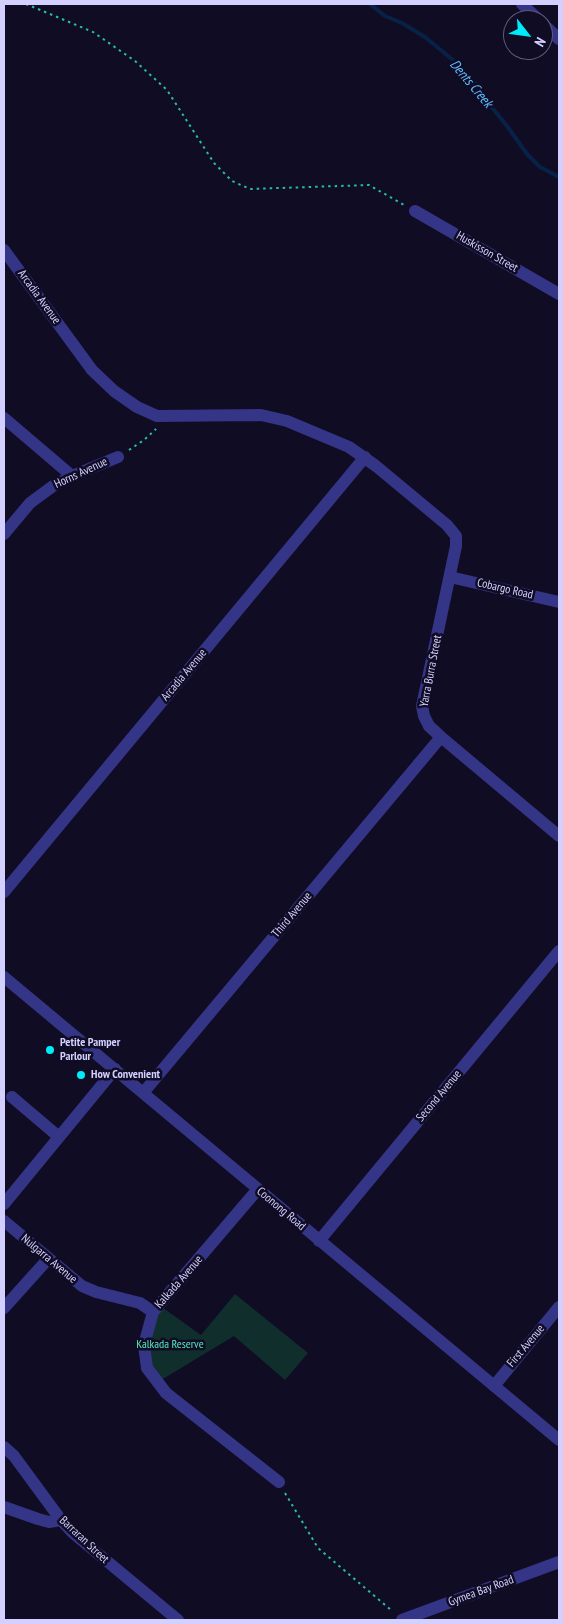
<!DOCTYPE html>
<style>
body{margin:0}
#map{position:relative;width:563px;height:1624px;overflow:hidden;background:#100c24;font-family:"PT Sans Narrow",sans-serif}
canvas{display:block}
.frame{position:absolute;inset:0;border:5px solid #d3cfff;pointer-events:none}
.north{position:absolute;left:503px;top:10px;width:50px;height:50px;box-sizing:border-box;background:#100c24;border:1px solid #5e5a7c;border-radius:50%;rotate:120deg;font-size:14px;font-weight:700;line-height:20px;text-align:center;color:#d3cfff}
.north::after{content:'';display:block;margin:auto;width:18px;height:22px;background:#00ebfa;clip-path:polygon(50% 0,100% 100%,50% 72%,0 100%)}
</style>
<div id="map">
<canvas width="563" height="1624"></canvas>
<div class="frame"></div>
<div class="north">N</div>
</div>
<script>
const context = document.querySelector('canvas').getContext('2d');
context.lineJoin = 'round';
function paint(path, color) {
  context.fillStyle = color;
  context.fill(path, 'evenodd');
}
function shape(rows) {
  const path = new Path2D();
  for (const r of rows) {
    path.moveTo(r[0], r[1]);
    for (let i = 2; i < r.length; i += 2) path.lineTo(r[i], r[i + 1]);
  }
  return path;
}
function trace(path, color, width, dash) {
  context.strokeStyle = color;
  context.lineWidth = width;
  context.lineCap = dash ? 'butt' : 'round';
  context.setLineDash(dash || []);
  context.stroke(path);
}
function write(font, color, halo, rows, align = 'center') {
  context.font = font + ' "PT Sans Narrow",sans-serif';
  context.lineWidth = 5;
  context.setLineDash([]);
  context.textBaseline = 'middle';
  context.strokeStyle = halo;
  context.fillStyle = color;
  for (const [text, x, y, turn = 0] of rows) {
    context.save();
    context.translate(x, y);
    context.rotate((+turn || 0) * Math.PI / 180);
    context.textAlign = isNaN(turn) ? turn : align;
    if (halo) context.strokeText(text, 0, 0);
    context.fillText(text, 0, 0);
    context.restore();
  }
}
paint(shape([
 [235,1294,308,1353,285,1380,234,1336,158,1382,147,1368,153,1312,159,1305,201,1335]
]), '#0f2e2c');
trace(shape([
 [370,4,385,16,402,23,425,37,459,65,476,84,486,100,507,126,527,154,540,167,559,177]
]), '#082247', 4);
trace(shape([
 [26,4,93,32,135,61,167,90,214,163,232,181,250,189,369,185,404,205],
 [129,450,144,440,156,429],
 [285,1493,318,1548,391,1610]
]), '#26bcad', 2, [2.5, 4]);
trace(shape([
 [522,4,539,20],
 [543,24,559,39],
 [415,211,559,294],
 [4,250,92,370,114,391,137,407,157,416,261,415,287,421,349,447,376,466,447,525,456,536,456,546,422,706,424,716,429,726,441,737,559,836],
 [4,418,72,476],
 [4,534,30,503,53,486,72,476,118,457],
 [450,577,559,602],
 [4,892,365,457],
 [4,977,559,1440],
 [143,1093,441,737],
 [12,1097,59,1137],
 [258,1189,153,1312,144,1345,147,1368,166,1393,279,1482],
 [4,1204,115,1069],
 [4,1221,82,1286,96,1292,140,1303,153,1312],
 [319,1241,559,951],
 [4,1308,48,1259],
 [494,1386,559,1307],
 [4,1447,14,1456,61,1520,73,1533,178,1620],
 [4,1507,38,1519,49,1522,61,1520],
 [402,1620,559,1562]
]), '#343586', 12);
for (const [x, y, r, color] of [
 [50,1050,5,"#00ebfa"],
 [81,1075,5,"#00ebfa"]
]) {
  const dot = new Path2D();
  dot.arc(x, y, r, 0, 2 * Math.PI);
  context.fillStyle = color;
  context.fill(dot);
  trace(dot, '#100c24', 2);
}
write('12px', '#d3cfff', '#100c24', [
 ["Huskisson Street",487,252,30],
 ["Arcadia Avenue",39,297,54],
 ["Horns Avenue",81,473,-25],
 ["Cobargo Road",505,589,13],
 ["Yarra Burra Street",431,671,-79],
 ["Arcadia Avenue",184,675,-50],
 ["Third Avenue",292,915,-50],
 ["Second Avenue",439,1096,-50],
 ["Coonong Road",281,1209,40],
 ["Nulgarra Avenue",49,1259,40],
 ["Kalkada Avenue",179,1282,-49],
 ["First Avenue",526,1346,-50],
 ["Barraran Street",84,1540,43],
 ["Gymea Bay Road",481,1591,-20]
]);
write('bold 12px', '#d3cfff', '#100c24', [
 ["Petite Pamper",60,1043],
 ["Parlour",60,1057],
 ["How Convenient",91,1075]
], 'left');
write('12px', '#54e7bc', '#100c24', [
 ["Kalkada Reserve",170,1345]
]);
write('italic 14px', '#5dbbff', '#100c24', [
 ["Dents Creek",471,84,50]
]);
</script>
